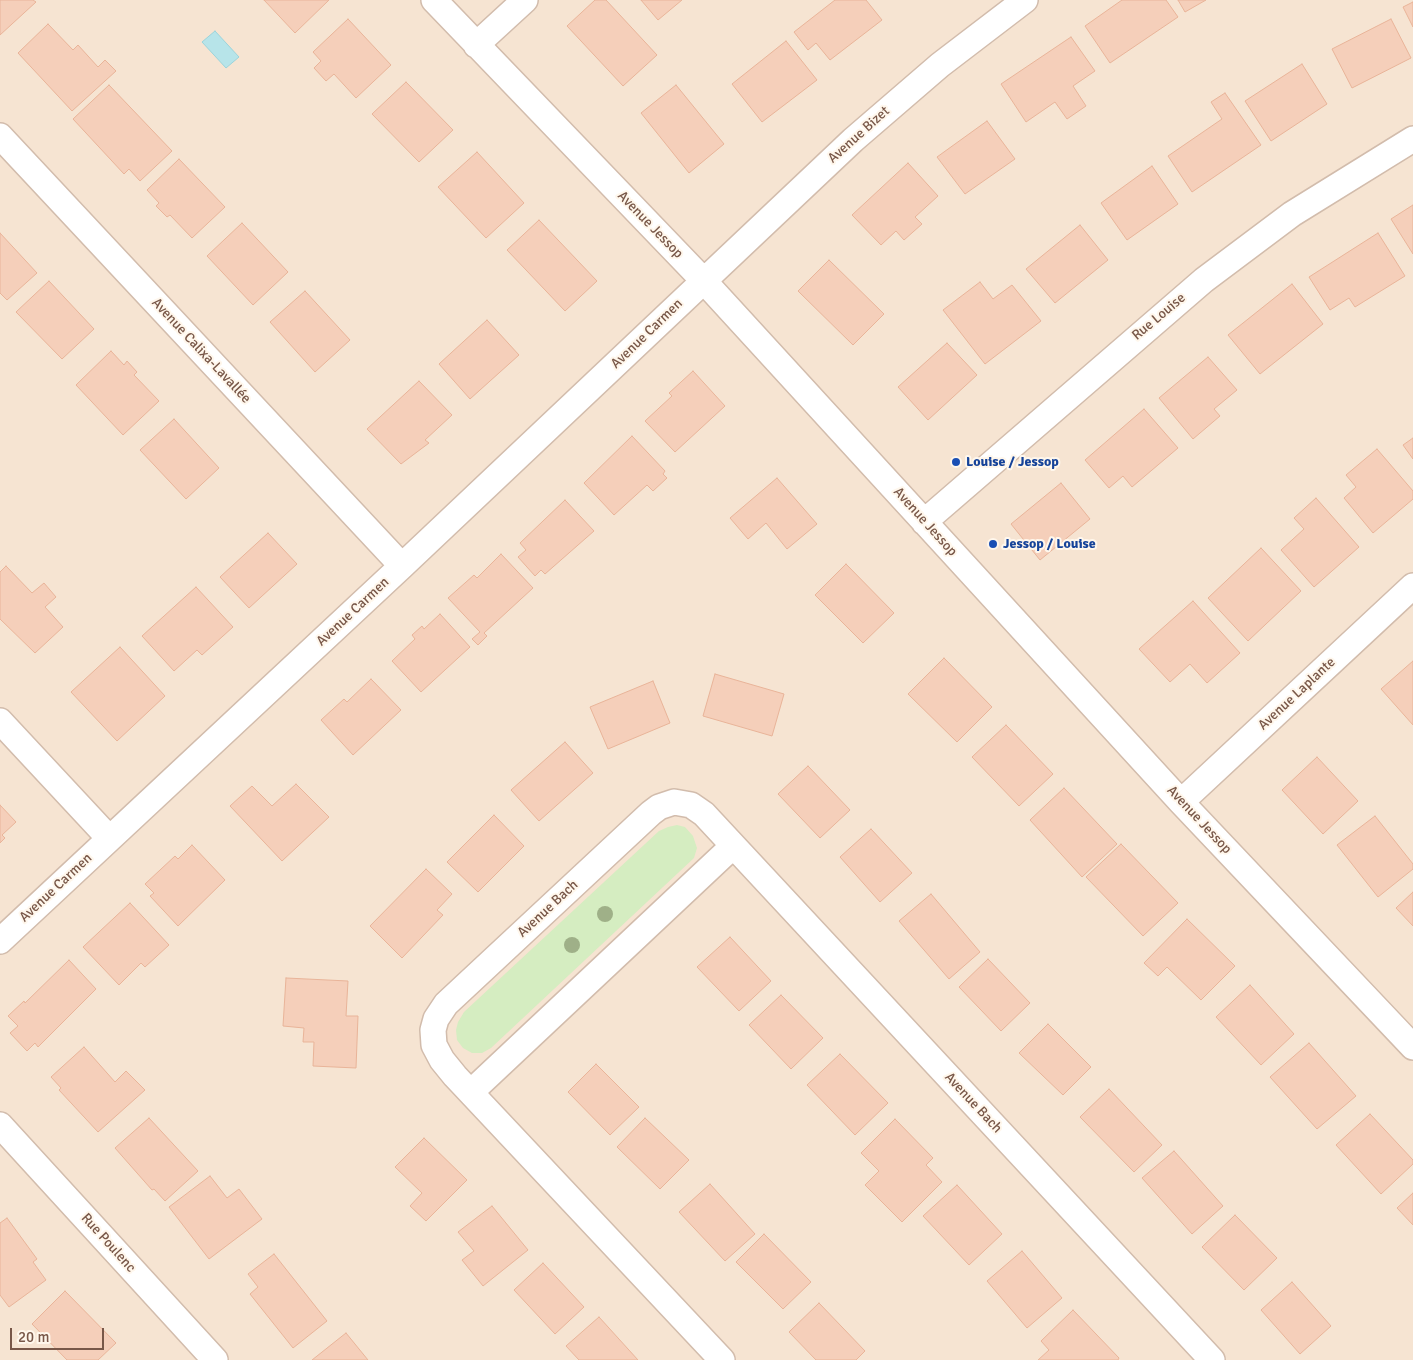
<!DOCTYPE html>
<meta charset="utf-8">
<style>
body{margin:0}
#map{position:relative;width:1413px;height:1360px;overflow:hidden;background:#fef3e4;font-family:Signika,sans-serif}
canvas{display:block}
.scale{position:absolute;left:10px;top:1328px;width:94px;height:22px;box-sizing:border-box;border:2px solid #785748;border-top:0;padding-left:6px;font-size:15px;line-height:18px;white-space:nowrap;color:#785748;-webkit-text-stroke:4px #fff7ec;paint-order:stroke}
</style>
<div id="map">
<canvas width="1413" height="1360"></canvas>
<div class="scale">20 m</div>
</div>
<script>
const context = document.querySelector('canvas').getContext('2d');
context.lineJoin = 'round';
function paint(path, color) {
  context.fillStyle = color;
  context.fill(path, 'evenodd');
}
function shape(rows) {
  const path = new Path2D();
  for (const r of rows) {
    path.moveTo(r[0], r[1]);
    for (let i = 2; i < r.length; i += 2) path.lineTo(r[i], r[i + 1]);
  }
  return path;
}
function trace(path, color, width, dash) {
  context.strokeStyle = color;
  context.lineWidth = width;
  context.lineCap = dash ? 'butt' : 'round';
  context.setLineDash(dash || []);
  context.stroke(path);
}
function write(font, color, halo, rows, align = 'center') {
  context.font = font + ' Signika,sans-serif';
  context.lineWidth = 4;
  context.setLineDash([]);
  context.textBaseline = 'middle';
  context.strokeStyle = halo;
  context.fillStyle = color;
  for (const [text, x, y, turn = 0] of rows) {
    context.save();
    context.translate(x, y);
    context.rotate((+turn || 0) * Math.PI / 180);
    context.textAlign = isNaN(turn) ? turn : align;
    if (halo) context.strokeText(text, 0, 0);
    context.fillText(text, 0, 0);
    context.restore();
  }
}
paint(shape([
 [0,0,1413,0,1413,1360,0,1360]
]), '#f6e4d2');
paint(shape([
 [677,825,685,827,693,836,697,848,694,858,491,1048,482,1053,472,1053,463,1048,457,1040,456,1030,458,1022,464,1012,659,831,668,827]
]), '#d5edc1');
const water = shape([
 [215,31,239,57,226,68,202,42,215,31]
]);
paint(water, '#b7e4e9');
trace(water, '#9cd4db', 1);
const building = shape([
 [0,0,33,0,36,2,0,35,0,0],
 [264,0,329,0,295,33,264,0],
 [595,0,606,0,657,55,623,86,567,26,595,0],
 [641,0,682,0,658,20,641,0],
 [835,0,866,0,882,20,830,60,816,43,808,50,794,32,835,0],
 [1122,0,1166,0,1178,17,1110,63,1085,26,1122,0],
 [1178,0,1206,0,1185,12,1178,0],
 [1413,2,1413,27,1403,7,1413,2],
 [348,19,391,65,356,98,334,74,326,81,314,68,321,61,313,52,348,19],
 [1391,19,1411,58,1352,88,1332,49,1391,19],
 [48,24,73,50,78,45,98,67,105,60,116,71,72,111,18,53,48,24],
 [1071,37,1095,71,1073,86,1086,106,1067,119,1055,102,1026,122,1001,84,1071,37],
 [786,41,817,80,762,122,732,84,786,41],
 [1302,64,1327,104,1271,141,1245,101,1302,64],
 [406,82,453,130,419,162,372,114,406,82],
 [109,85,172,151,140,181,129,169,124,174,73,119,109,85],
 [676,85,724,144,689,173,641,113,676,85],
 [1225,93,1261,145,1192,192,1168,156,1222,119,1211,102,1225,93],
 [987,121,1015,159,965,194,937,157,987,121],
 [477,152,524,203,486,238,438,187,477,152],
 [179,159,225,207,192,238,170,215,167,217,156,206,159,203,147,190,179,159],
 [908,163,938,196,915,217,922,224,904,240,896,231,881,245,852,215,908,163],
 [1152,166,1178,204,1127,240,1101,203,1152,166],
 [1413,205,1413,254,1391,219,1413,205],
 [539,220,597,281,565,311,507,250,539,220],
 [242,223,288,272,253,305,207,256,242,223],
 [1080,225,1108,260,1055,303,1026,269,1080,225],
 [0,233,37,273,7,300,0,293,0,233],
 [1378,233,1405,276,1355,307,1349,298,1330,310,1309,277,1378,233],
 [829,260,884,314,853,345,798,291,829,260],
 [49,281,94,329,62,359,16,312,49,281],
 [980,282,993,299,1012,285,1041,321,985,364,943,310,980,282],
 [1292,284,1323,324,1260,374,1228,335,1292,284],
 [305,291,350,340,315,372,270,322,305,291],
 [487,320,519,355,470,399,439,364,487,320],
 [947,343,977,375,928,420,898,387,947,343],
 [111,351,124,365,127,361,137,372,134,375,159,401,123,435,76,385,111,351],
 [1208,357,1237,390,1214,409,1220,416,1193,439,1159,398,1208,357],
 [693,371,725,406,675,452,645,421,672,396,669,393,693,371],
 [419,381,452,415,425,440,429,443,401,464,367,429,419,381],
 [1144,409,1178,448,1132,487,1123,476,1109,488,1085,460,1144,409],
 [174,419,219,468,186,499,140,450,174,419],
 [632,436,665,471,663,474,667,478,653,491,647,485,614,515,584,483,632,436],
 [1413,438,1413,459,1403,445,1413,438],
 [1377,449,1413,491,1413,499,1373,533,1344,498,1356,487,1346,475,1377,449],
 [777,478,817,524,787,549,766,523,748,539,730,518,777,478],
 [1061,483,1090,519,1040,560,1011,524,1061,483],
 [1316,498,1359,547,1314,587,1281,550,1304,529,1294,518,1316,498],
 [565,500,594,531,545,574,541,570,535,576,518,557,526,550,520,543,565,500],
 [268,533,297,564,249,608,220,577,268,533],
 [1261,548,1301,591,1248,641,1208,598,1261,548],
 [501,554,533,588,484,633,487,636,478,645,472,639,480,632,448,598,474,575,477,578,501,554],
 [846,564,894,613,863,643,815,595,846,564],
 [6,566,32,593,44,583,56,597,45,607,63,627,35,653,0,619,0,572,6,566],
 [196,587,233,627,202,655,197,650,174,671,142,636,196,587],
 [1193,601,1240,653,1207,683,1190,664,1170,682,1139,649,1193,601],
 [440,614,470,647,421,692,392,661,415,639,412,635,422,626,424,629,440,614],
 [120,647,165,696,117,741,71,692,120,647],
 [944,658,992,707,957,742,908,694,944,658],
 [1413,661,1413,725,1381,689,1413,661],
 [715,674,784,694,772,736,703,716,715,674],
 [371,679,401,710,353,755,321,720,344,699,347,702,371,679],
 [653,681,670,723,608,749,590,707,653,681],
 [1006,725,1053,774,1019,806,972,757,1006,725],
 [565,742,593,773,539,821,511,790,565,742],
 [1317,757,1358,801,1323,834,1282,790,1317,757],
 [808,766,850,810,820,838,778,794,808,766],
 [296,784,329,817,282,861,230,806,252,786,272,806,296,784],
 [1064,788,1117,844,1082,877,1030,820,1064,788],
 [0,805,16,822,2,835,5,838,0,843,0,805],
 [494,815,524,846,478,892,447,862,494,815],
 [1375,816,1413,864,1413,869,1378,897,1337,845,1375,816],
 [871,829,912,873,880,902,840,857,871,829],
 [1121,844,1178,903,1143,936,1086,877,1121,844],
 [192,845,225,880,178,926,150,896,154,893,145,884,175,856,178,859,192,845],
 [426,869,452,894,437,910,443,915,402,958,370,926,426,869],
 [1413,892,1413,926,1396,908,1413,892],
 [931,894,980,952,949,979,899,921,931,894],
 [130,903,169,945,145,967,141,963,119,985,83,947,130,903],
 [1187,919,1235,966,1201,1000,1167,967,1158,976,1144,963,1187,919],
 [730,937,771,981,739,1011,697,967,730,937],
 [988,959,1030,1003,1001,1031,959,987,988,959],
 [69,960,96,989,38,1047,35,1043,27,1051,10,1033,18,1026,8,1016,24,1001,25,1003,69,960],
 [286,978,348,981,346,1016,358,1016,356,1068,313,1066,314,1042,303,1042,304,1028,283,1026,286,978],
 [1250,985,1294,1034,1261,1065,1216,1017,1250,985],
 [781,995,823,1038,791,1069,749,1025,781,995],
 [1048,1024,1091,1067,1063,1095,1019,1053,1048,1024],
 [1309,1043,1356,1096,1317,1129,1270,1077,1309,1043],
 [84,1047,115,1082,126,1071,145,1090,98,1132,59,1090,61,1088,51,1077,84,1047],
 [840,1054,888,1103,855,1135,807,1085,840,1054],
 [596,1064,639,1107,610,1135,568,1092,596,1064],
 [1109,1089,1162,1145,1134,1172,1080,1117,1109,1089],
 [1370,1114,1413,1160,1413,1164,1381,1194,1336,1145,1370,1114],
 [149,1118,198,1171,165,1201,154,1189,152,1190,115,1148,149,1118],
 [645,1118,689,1160,660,1189,617,1147,645,1118],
 [895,1119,933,1158,926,1165,942,1182,902,1222,865,1185,879,1171,861,1153,895,1119],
 [424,1138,467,1180,426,1221,410,1206,422,1193,395,1167,424,1138],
 [1174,1151,1223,1206,1192,1234,1142,1178,1174,1151],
 [210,1176,227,1198,239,1189,262,1219,209,1259,169,1207,210,1176],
 [710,1184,755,1234,725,1261,679,1212,710,1184],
 [957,1185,1002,1234,969,1265,923,1216,957,1185],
 [1413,1193,1413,1225,1397,1208,1413,1193],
 [492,1206,528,1250,483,1286,462,1260,474,1251,458,1232,492,1206],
 [1235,1215,1277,1258,1244,1290,1202,1247,1235,1215],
 [7,1218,37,1259,33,1262,46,1280,9,1307,0,1295,0,1223,7,1218],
 [764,1234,811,1282,783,1309,736,1262,764,1234],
 [1022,1251,1062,1298,1027,1328,987,1281,1022,1251],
 [274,1254,327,1321,293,1348,250,1294,258,1287,248,1274,274,1254],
 [543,1263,584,1307,555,1334,514,1290,543,1263],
 [1292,1282,1331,1326,1300,1354,1261,1310,1292,1282],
 [65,1291,116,1343,98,1360,67,1360,32,1324,65,1291],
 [819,1303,865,1351,856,1360,816,1360,789,1332,819,1303],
 [1073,1310,1119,1358,1118,1360,1038,1360,1049,1350,1041,1341,1073,1310],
 [599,1317,638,1360,579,1360,566,1346,599,1317],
 [346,1333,368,1360,312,1360,346,1333]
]);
paint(building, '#f5cfba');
trace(building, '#e9b499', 1);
const street = shape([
 [434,0,703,280,1181,802,1413,1047],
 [476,45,525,0],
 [0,136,402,566],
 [924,522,1204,280,1292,214,1413,139],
 [0,721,109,838],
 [1181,802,1413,586],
 [0,941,402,566,853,140,940,65,1025,0],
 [471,1092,733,846],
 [0,1125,215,1360],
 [722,1360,455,1076,442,1060,434,1045,433,1030,436,1019,446,1004,651,813,659,807,674,802,691,805,704,814,1212,1360]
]);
trace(street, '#d2bcac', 28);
trace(street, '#fff', 25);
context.fillStyle = '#9fb088';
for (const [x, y] of [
 [605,914],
 [572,945]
]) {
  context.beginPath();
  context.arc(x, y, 8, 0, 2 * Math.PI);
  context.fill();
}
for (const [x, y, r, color] of [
 [956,462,5,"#1a4fb4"],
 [993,544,5,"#1a4fb4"]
]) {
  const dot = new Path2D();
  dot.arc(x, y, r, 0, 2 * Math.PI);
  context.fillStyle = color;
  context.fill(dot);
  trace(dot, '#fff7ec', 2);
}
write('14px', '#785748', '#fff7ec', [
 ["Avenue Bizet",859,135,-42],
 ["Avenue Jessop",650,225,46],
 ["Rue Louise",1159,317,-40],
 ["Avenue Carmen",647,334,-44],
 ["Avenue Calixa-Lavallée",201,351,47],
 ["Avenue Jessop",925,522,48],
 ["Avenue Carmen",353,612,-43],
 ["Avenue Laplante",1297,694,-43],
 ["Avenue Jessop",1199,820,47],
 ["Avenue Carmen",56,888,-43],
 ["Avenue Bach",548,909,-43],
 ["Avenue Bach",973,1103,47],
 ["Rue Poulenc",108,1243,48]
]);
write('bold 14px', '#164399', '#fff7ec', [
 ["Louise / Jessop",966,462],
 ["Jessop / Louise",1003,544]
], 'left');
</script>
